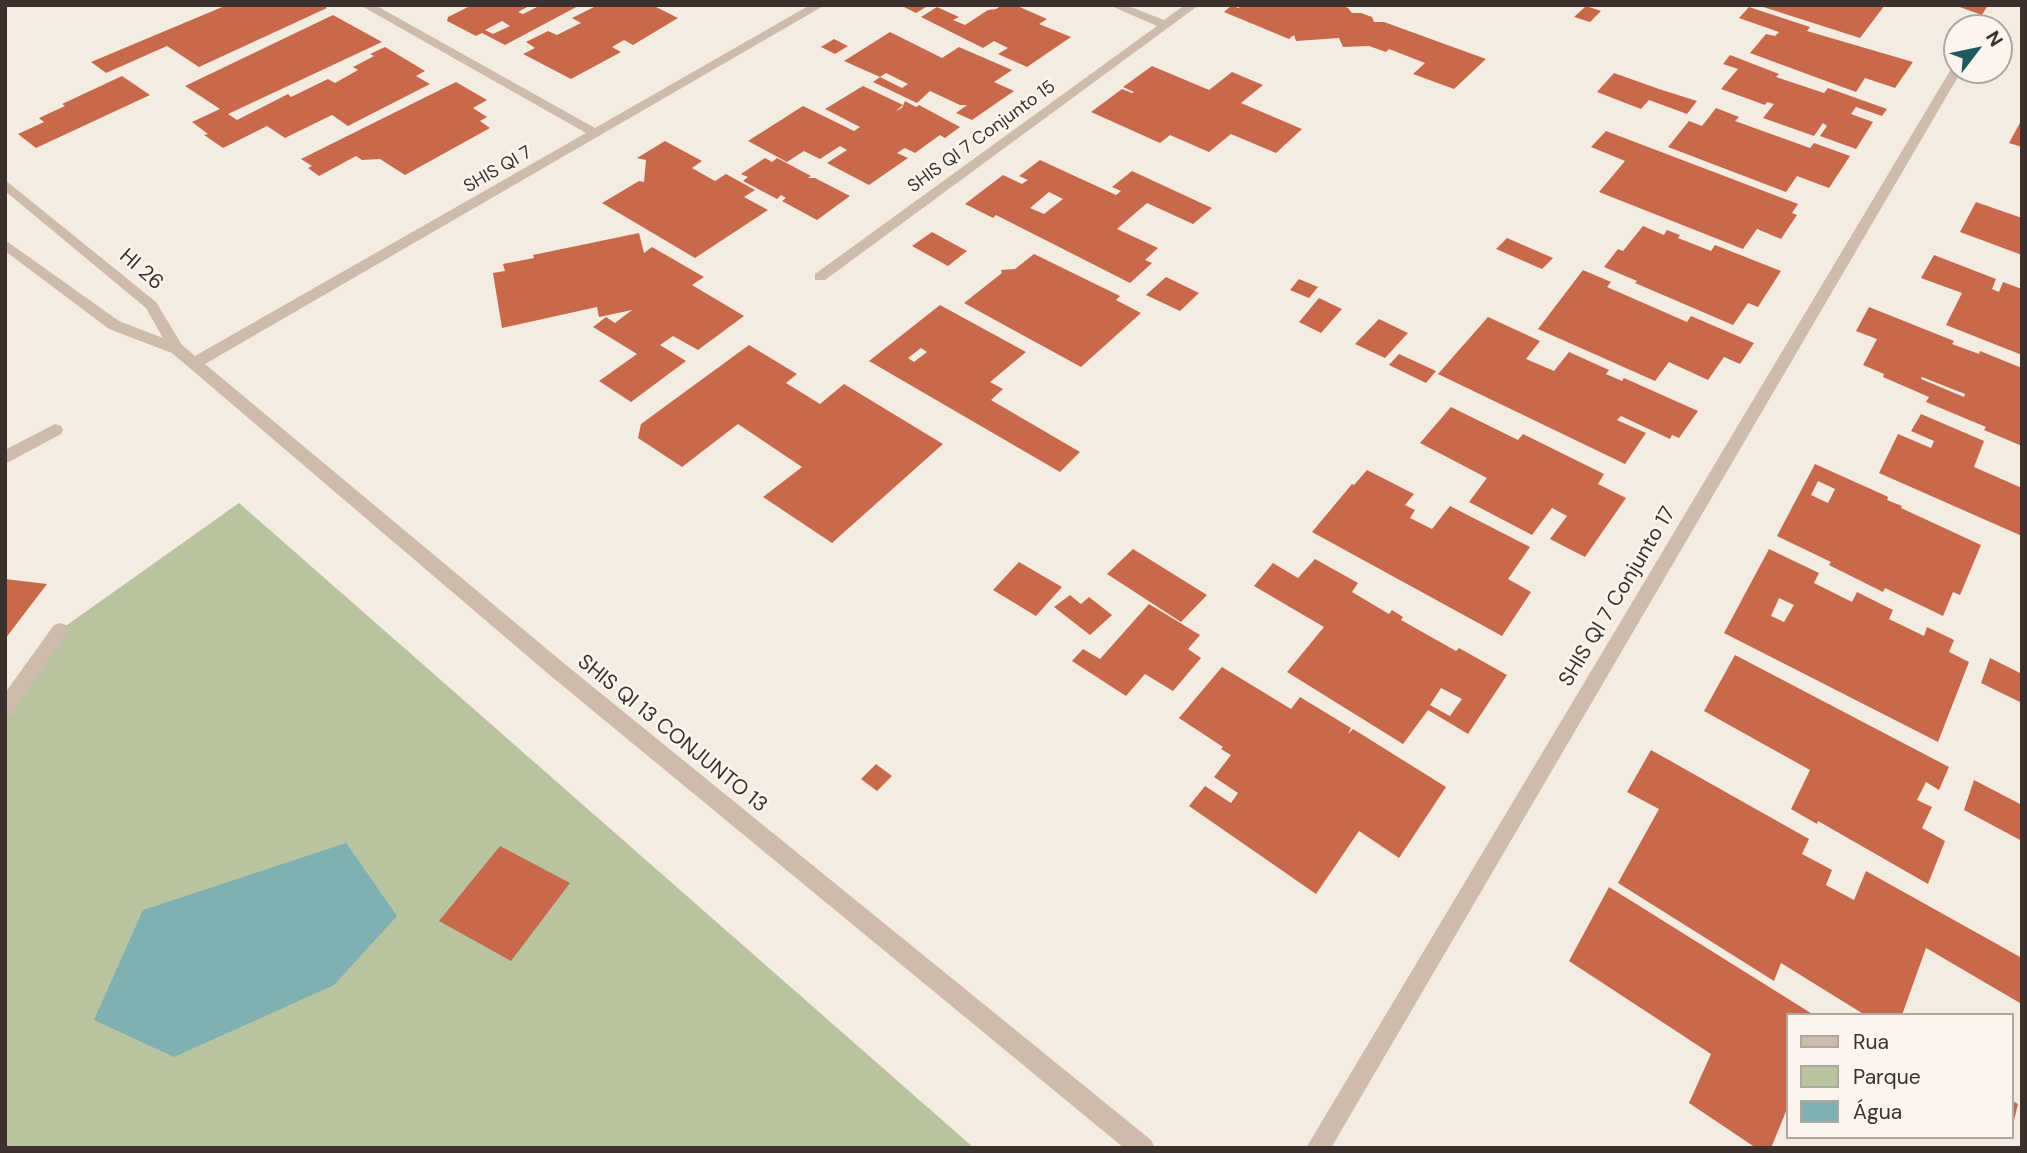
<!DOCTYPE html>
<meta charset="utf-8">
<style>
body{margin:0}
#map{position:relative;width:2027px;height:1153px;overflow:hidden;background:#f4ebe1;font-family:"DM Sans",sans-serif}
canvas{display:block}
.frame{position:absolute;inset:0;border:7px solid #3b302b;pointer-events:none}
.legend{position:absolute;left:1786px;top:1013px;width:228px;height:126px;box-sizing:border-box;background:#fbf5ee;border:2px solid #aea6a0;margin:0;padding:9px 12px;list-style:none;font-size:21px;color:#3b302b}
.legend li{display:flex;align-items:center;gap:14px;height:35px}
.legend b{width:35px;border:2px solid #aea6a0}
.north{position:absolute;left:1943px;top:14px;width:70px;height:70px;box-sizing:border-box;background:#fbf5ee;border:2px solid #aea6a0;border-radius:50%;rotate:58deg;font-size:19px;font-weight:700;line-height:28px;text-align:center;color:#3b302b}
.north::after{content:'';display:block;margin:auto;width:24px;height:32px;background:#1f5a5e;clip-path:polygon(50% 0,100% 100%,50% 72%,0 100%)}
</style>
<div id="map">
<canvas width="2027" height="1153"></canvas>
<div class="frame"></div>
<ul class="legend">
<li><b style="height:9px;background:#cdbbac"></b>Rua</li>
<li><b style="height:19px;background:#b8c4a0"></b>Parque</li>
<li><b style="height:19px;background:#7fb0b2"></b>Água</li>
</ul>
<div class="north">N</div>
</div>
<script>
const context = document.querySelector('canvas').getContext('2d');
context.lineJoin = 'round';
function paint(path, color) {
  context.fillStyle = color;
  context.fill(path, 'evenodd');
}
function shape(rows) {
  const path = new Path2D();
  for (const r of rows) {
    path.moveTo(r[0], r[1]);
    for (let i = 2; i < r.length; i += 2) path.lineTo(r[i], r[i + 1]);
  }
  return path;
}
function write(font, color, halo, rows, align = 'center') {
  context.font = font + ' "DM Sans",sans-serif';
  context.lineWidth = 5;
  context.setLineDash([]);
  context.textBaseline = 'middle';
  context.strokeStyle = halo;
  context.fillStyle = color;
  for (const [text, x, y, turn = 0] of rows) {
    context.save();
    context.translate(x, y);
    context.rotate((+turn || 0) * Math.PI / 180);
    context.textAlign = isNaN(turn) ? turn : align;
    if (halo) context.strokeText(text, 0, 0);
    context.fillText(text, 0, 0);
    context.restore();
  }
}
paint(shape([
 [239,503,974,1148,5,1148,5,712,60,630]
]), '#b8c4a0');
paint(shape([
 [346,843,397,916,334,985,174,1057,94,1020,143,910]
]), '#7fb0b2');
paint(shape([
 [227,5,323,5,327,8,199,67,167,46,106,73,91,62],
 [472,5,531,5,518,12,523,14,537,7,533,5,580,5,505,45,482,33,476,36,447,21,448,17],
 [502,21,510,26,493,34,485,30],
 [598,5,652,5,678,18,633,45,624,40,612,47,621,52,571,79,523,54,535,48,526,42,548,31,557,35,581,23,572,18],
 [900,5,929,5,916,13],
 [1002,5,1015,5,1047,19,1039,24,1071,37,1027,67,998,54,1008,48,994,41,983,48,921,17,937,7,959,17,953,20,965,25,988,10,996,9],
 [1232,5,1238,8,1244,5,1341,5,1348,8,1352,13,1361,13,1372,17,1374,22,1384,22,1486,59,1454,89,1413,74,1425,63,1389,49,1386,52,1369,46,1343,47,1339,38,1296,41,1294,35,1289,39,1224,12],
 [1757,5,1885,5,1860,38],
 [1954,5,1988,5,1982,15],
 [1586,6,1601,11,1590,22,1574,17],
 [1749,7,1810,27,1807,31,1913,62,1895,88,1865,78,1856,92,1750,53,1766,34,1775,36,1779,32,1739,18],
 [333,15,382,42,228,114,237,120,288,94,291,97,328,79,335,83,358,70,353,67,374,56,370,54,385,47,425,71,416,76,430,84,348,126,332,115,285,138,267,126,223,148,204,135,208,134,192,122,220,109,185,86],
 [890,32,942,58,959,47,1012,70,994,82,1014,91,972,120,956,113,967,105,960,105,930,91,917,103,873,82,880,77,902,88,908,84,886,73,880,77,844,61],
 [834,39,848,46,835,54,821,47],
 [1730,55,1779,74,1776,77,1824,93,1828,88,1887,109,1882,116,1856,107,1851,114,1873,122,1856,149,1820,136,1827,126,1823,123,1814,136,1763,118,1774,104,1767,102,1765,105,1721,89,1738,69,1723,64],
 [1152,66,1209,90,1232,72,1263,85,1241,103,1302,129,1276,153,1231,134,1209,152,1170,135,1160,143,1091,112,1122,89,1132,93,1134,92,1123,87],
 [1614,73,1659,89,1697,101,1687,114,1649,100,1641,109,1597,92],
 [122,76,150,95,36,148,18,134,44,122,39,118,65,106,62,104],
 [456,82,487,100,473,108,487,117,480,121,490,128,405,175,380,159,362,160,356,156,319,176,308,168,312,166,301,159],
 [863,86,903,105,896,111,902,108,905,101,916,107,919,105,960,127,945,138,940,135,915,153,905,148,897,153,908,158,869,185,827,163,847,150,840,146,820,159,804,151,787,162,748,141,803,106,854,131,860,127,825,109],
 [1716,108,1739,117,1735,121,1810,148,1814,143,1850,156,1829,188,1797,176,1786,192,1668,147,1689,121,1702,126],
 [2022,119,2022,147,2009,143],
 [1606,131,1798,204,1792,213,1797,215,1781,239,1757,229,1743,249,1599,192,1625,161,1591,147],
 [665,141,702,161,692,168,715,181,726,174,755,190,744,197,768,210,695,258,602,203,639,181,644,182,646,160,637,158],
 [765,158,772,162,777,158,811,176,808,178,815,178,850,196,817,220,782,201,786,198,781,195,777,199,743,181,748,177,741,174],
 [1040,160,1116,195,1121,191,1112,187,1132,171,1212,208,1193,224,1147,203,1117,229,1158,248,1145,260,1152,263,1130,283,996,215,993,218,965,204,1003,175,1022,184,1028,180,1019,176],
 [1049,192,1063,199,1044,214,1030,208],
 [1976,202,2022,218,2022,255,1960,232],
 [1643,226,1664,235,1667,230,1680,235,1678,238,1711,251,1715,245,1781,271,1758,307,1748,303,1733,325,1635,283,1637,281,1604,267,1618,249,1623,251],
 [932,232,967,251,948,266,912,246],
 [639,233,644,253,652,247,704,277,692,285,744,316,698,350,673,336,660,345,686,361,631,402,599,381,637,354,593,327,606,317,615,323,632,310,599,317,597,307,502,328,493,273,505,271,503,264,534,258,533,255],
 [1507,238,1553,258,1542,269,1496,249],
 [1034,254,1120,296,1116,300,1141,313,1081,367,964,303,1002,273,1001,270,1015,269],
 [1934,255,1996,279,1992,289,1999,292,2003,282,2022,289,2022,355,1946,325,1962,293,1921,278],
 [1583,270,1611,282,1607,287,1687,322,1691,316,1754,343,1740,364,1724,357,1708,380,1669,362,1655,381,1538,329],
 [1166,277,1199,293,1180,311,1146,295],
 [1299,279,1318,287,1309,298,1290,290],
 [1319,298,1342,309,1321,333,1299,322],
 [940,305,1026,352,990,382,1003,389,991,400,1080,452,1060,472,869,361],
 [921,348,927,352,914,362,908,358],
 [1869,307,1954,341,1952,344,1979,354,1980,351,2022,368,2022,446,1984,430,1986,427,1926,402,1929,397,1883,377,1884,374,1863,365,1877,339,1856,331],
 [1922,377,1965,394,1964,397,1921,379],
 [1488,317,1540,341,1526,359,1554,371,1569,352,1609,370,1606,374,1622,381,1624,378,1698,411,1679,438,1672,435,1670,439,1621,416,1617,420,1646,433,1625,464,1438,374],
 [1379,319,1408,333,1385,358,1355,344],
 [749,345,797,374,786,383,820,404,844,384,943,444,832,543,763,497,802,467,738,424,682,467,638,438,641,424],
 [1399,354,1436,371,1426,383,1389,365],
 [1451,407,1518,440,1523,434,1604,474,1598,484,1626,498,1585,557,1550,539,1567,516,1552,508,1532,535,1469,502,1487,478,1420,443],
 [1921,414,1984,441,1974,467,2022,488,2022,536,1879,473,1898,434,1931,448,1934,441,1911,431],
 [1815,464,1884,495,1888,497,1887,500,1902,506,1901,508,1981,545,1960,595,1953,592,1943,616,1885,588,1883,592,1829,565,1831,562,1777,536],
 [1818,481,1835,489,1828,503,1811,495],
 [1367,470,1414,494,1405,505,1415,510,1410,518,1432,529,1450,506,1530,547,1508,579,1531,592,1502,636,1312,532,1352,484,1354,485],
 [1133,549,1207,595,1181,622,1107,574],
 [1769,549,1819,573,1814,583,1852,602,1857,592,1893,610,1889,619,1924,636,1927,627,1954,640,1949,652,1969,662,1938,742,1724,633],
 [1779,598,1794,605,1784,622,1771,616],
 [1315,559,1358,583,1352,592,1389,614,1392,610,1403,617,1401,620,1456,651,1459,648,1507,675,1468,734,1428,710,1403,744,1287,672,1324,627,1254,586,1273,563,1298,578],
 [1441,688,1462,699,1450,716,1430,705],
 [1019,562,1062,587,1036,616,993,590],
 [5,579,47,584,5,639],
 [1070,595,1081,604,1089,597,1112,615,1090,635,1054,607],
 [1149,604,1200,635,1188,649,1201,658,1173,691,1145,674,1126,696,1072,661,1083,649,1100,659],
 [1735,655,1949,767,1939,790,1926,782,1917,800,1932,807,1922,828,1945,841,1928,884,1818,821,1817,824,1791,809,1810,770,1704,711],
 [1990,658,2022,674,2022,703,1981,683],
 [1222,667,1291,709,1300,697,1351,728,1348,734,1353,729,1446,787,1399,858,1359,831,1316,894,1189,806,1205,786,1231,803,1238,793,1214,777,1231,755,1221,749,1223,747,1179,718],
 [1651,750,1809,839,1802,854,1832,870,1826,885,1854,900,1866,871,2022,958,2020,1003,1926,948,1902,1015,1869,1013,1865,1015,1781,963,1774,981,1618,883,1659,809,1627,792],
 [876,764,892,776,877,791,861,779],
 [1974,780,2022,805,2022,841,1964,810],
 [500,846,570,883,511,961,439,921],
 [1609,887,1814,1015,1787,1015,1787,1109,1771,1148,1756,1148,1689,1103,1711,1054,1569,961],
 [2011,1100,2018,1104,2012,1129,2011,1129]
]), '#c8694b');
paint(shape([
 [360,5,375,5,595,128,810,5,825,5,205,364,566,665,1151,1140,1155,1148,1124,1148,552,677,172,353,109,329,5,251,5,240,119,321,163,338,146,308,5,191,5,180,156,302,182,345,195,356,586,133,360,5],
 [1109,5,1126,5,1164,20,1185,5,1199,5,825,280,815,280,815,274,1157,26,1109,5],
 [1957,65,1957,70,1962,70,1331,1148,1306,1148,1951,69,1957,65],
 [55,424,61,426,63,430,61,434,5,464,5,450,55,424],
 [60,623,66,625,69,630,66,635,12,715,5,717,5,693,54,625,60,623]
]), '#cdbbac');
write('18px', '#3b302b', '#fbf5ee', [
 ["SHIS QI 7 Conjunto 15",982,137,-36],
 ["SHIS QI 7",498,170,-30]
]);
write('21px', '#3b302b', '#fbf5ee', [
 ["HI 26",141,270,41],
 ["SHIS QI 7 Conjunto 17",1618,597,-59],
 ["SHIS QI 13 CONJUNTO 13",672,734,39]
]);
</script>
